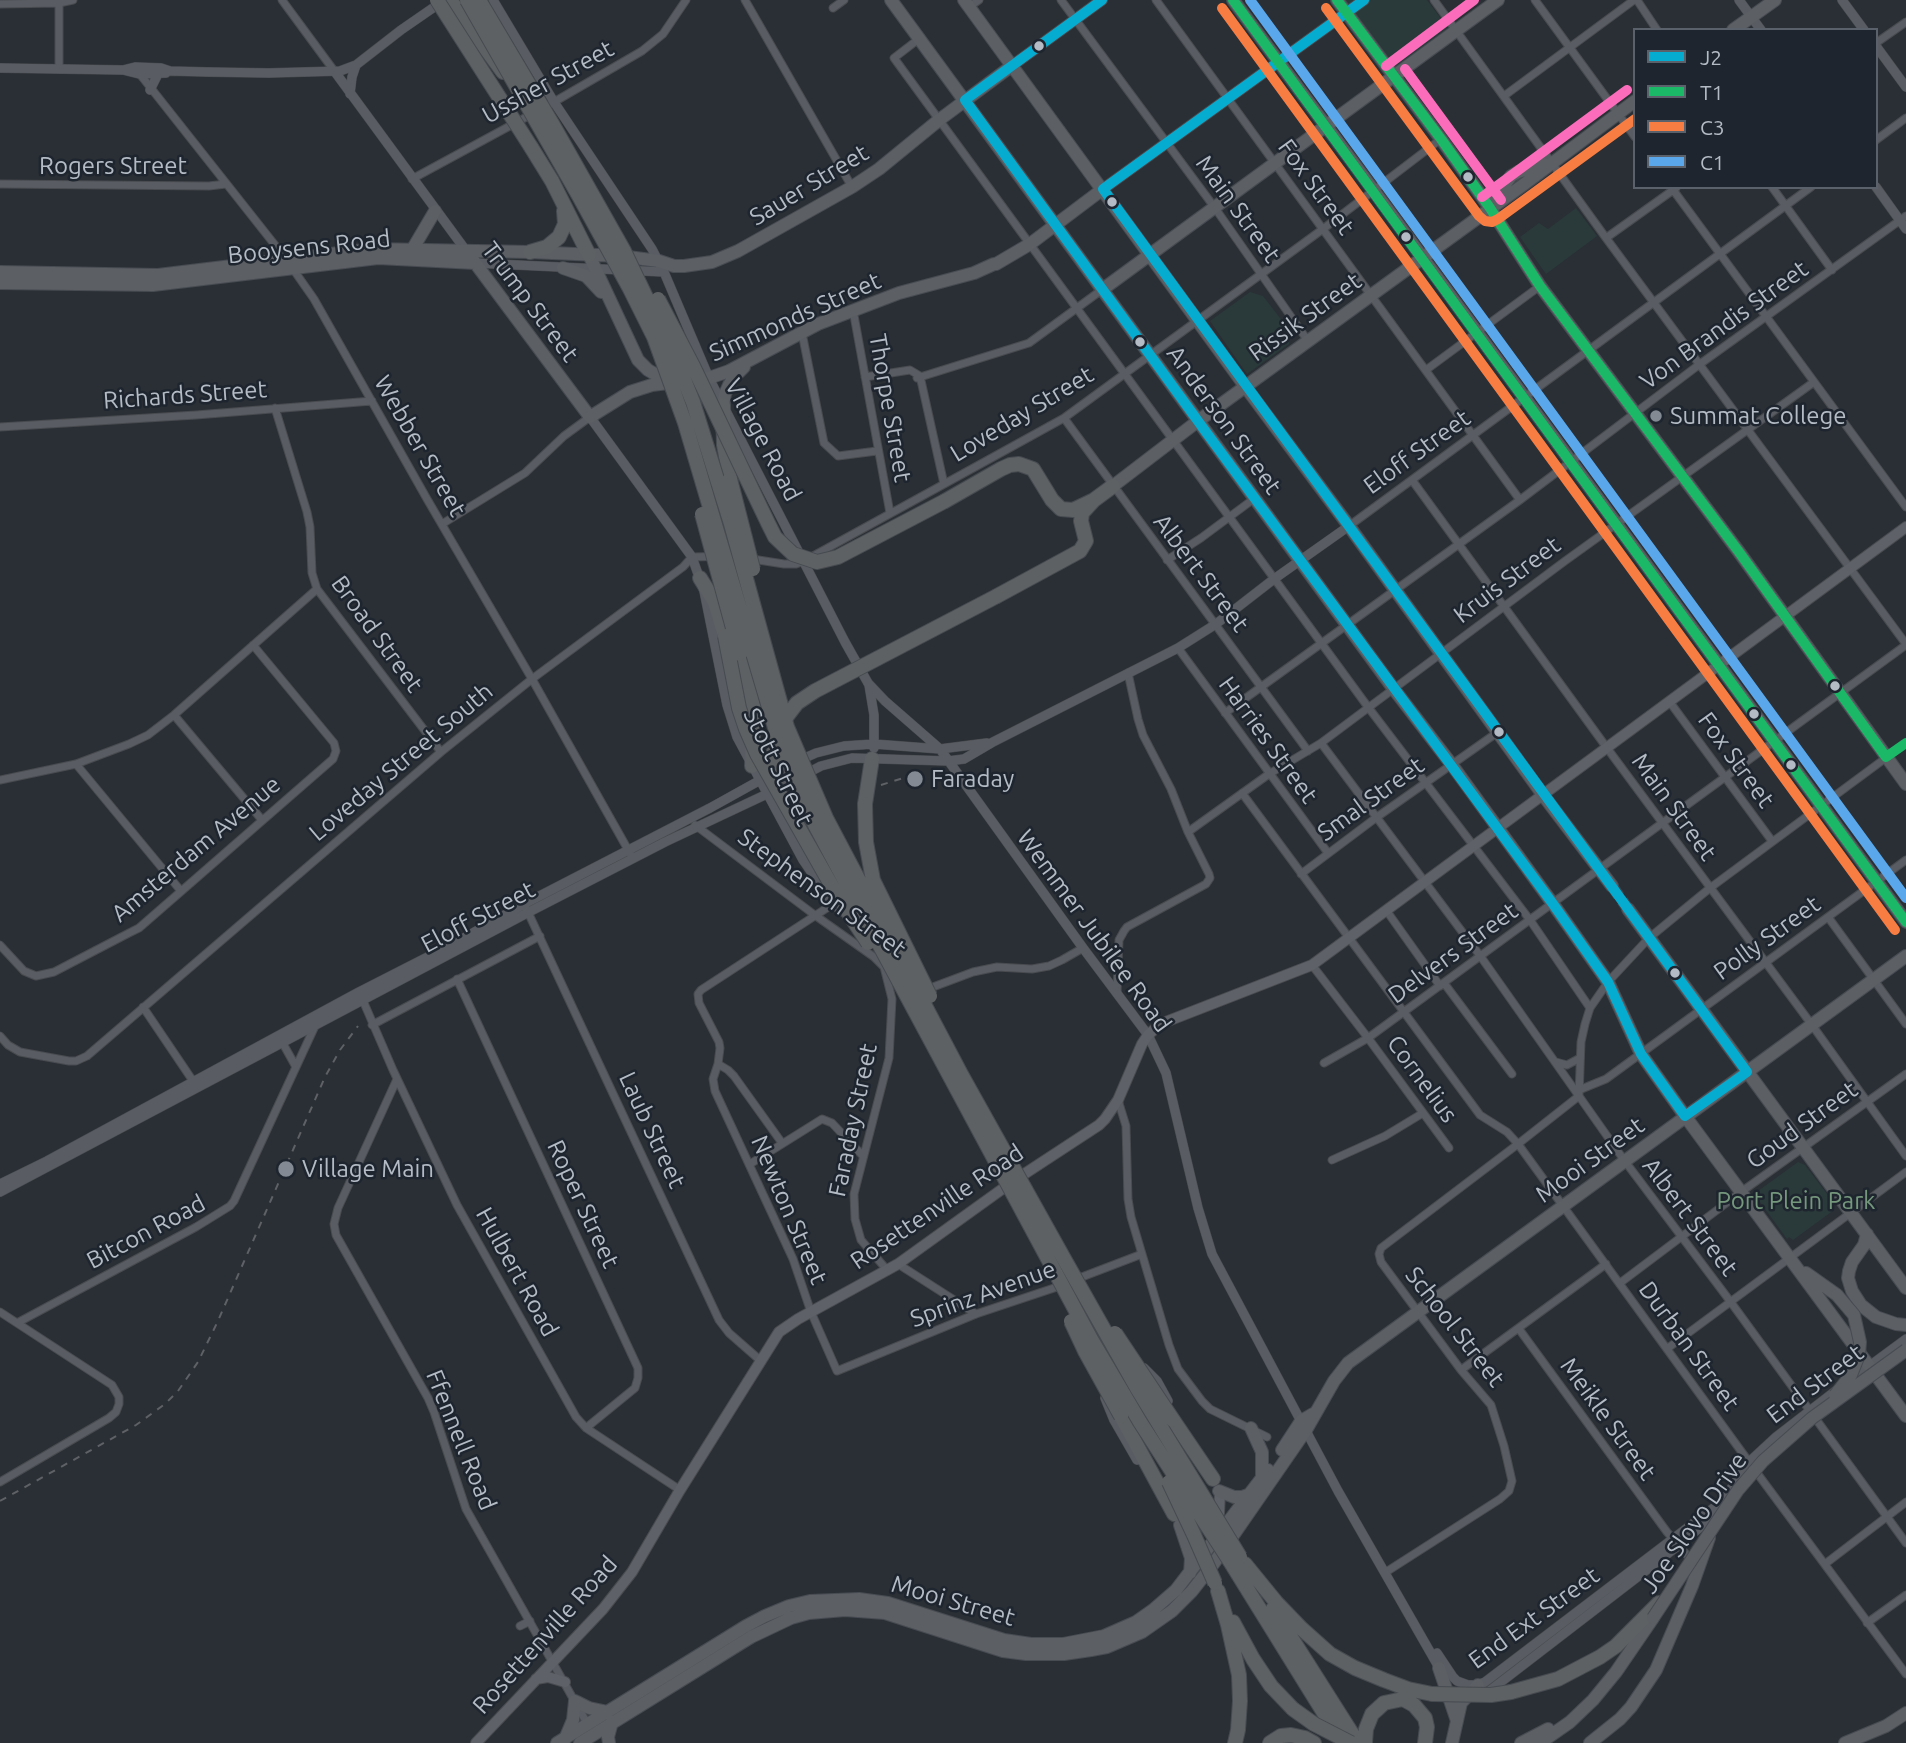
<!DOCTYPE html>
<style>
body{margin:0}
#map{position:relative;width:1906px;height:1743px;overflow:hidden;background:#2a2f35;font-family:Ubuntu,sans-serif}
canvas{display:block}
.legend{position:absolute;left:1633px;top:28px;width:245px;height:161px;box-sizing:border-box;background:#1e252e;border:2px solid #5a616a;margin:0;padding:9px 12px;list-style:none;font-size:21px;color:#b4bbc5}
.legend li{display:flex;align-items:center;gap:14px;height:35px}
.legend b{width:35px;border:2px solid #5a616a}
</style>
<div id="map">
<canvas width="1906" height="1743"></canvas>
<ul class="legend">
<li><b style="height:9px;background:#06acd0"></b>J2</li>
<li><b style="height:9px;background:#1ab867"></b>T1</li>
<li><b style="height:9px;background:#f77d43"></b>C3</li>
<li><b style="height:9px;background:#5aa8eb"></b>C1</li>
</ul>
</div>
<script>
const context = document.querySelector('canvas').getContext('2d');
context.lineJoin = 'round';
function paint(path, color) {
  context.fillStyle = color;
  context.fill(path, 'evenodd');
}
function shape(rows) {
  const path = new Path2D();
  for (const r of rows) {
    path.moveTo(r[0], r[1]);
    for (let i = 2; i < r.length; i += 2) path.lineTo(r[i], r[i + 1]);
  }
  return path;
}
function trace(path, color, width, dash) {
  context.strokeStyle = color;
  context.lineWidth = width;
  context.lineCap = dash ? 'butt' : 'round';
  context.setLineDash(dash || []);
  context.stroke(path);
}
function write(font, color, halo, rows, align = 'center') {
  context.font = font + ' Ubuntu,sans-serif';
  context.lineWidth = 5;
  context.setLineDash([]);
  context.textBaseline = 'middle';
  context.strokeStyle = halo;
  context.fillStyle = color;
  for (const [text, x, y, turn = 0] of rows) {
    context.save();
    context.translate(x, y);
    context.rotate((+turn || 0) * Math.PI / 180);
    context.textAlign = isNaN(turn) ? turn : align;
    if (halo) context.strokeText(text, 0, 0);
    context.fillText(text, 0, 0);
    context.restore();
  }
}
paint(shape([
 [1345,0,1427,0,1448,28,1395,67],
 [1576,208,1597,236,1546,274,1520,237,1539,223,1548,229],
 [1250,292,1263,296,1290,331,1289,344,1247,374,1210,321],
 [1798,1162,1805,1165,1834,1203,1832,1206,1834,1210,1793,1240,1789,1237,1787,1239,1757,1198,1760,1196,1758,1191]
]), '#2a3a3b');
trace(shape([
 [1612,886,1628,909]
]), '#3f444b', 12, [12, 6]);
const minor = shape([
 [282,0,335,72],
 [745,0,852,187],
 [1061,0,1215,208,1308,341],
 [1156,0,1520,500],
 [1434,0,1606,238,1906,644],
 [1535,0,1635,137],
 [1637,0,1657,30],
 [59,1,59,69],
 [0,4,59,3,73,0],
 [969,7,979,0],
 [833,8,844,0],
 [920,38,894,58,1368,707,1530,920,1590,1008],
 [1876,43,1906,22],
 [139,73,286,259,314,299,427,499,532,679,631,855],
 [1504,96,1634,0],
 [1876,140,1906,118],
 [412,179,554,102,642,51,663,34,686,0],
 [0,184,209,186,226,184],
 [1671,187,1906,507],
 [1772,187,1832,270],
 [1606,238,1676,188],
 [853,310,890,513],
 [802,333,824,443,838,456,877,451],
 [1426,370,1540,286],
 [920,376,944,484],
 [865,377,910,370,920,376],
 [917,378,1029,343,1103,289],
 [275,408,307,512,310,527,312,573,317,589,441,752],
 [1064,418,1308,751],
 [0,427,196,415,372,401],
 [1412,480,1607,748,1812,1025,1906,1156],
 [442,524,525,473,564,436,590,417],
 [1349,526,1811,187],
 [1167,560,1201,538,1255,498],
 [1178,648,1328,853],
 [1669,701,1772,841],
 [1225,713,1520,500,1700,364,1906,216],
 [174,715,262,820],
 [1321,743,1481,957,1624,1160,1730,1301,1906,1543],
 [76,764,181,891],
 [0,780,76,764,129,744,148,735,174,715,317,589],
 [1242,793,1480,1115,1507,1132,1518,1144,1757,1473,1906,1674],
 [695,825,816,916,874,957,884,967],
 [1188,832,1269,774,1321,743,1565,561,1814,382],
 [1301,874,1377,817,1498,732],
 [833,904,701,990,698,994,699,1003,719,1042,720,1048,718,1064,713,1079,715,1091,793,1259,811,1312,837,1371,976,1314,1063,1285],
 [526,908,719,1320,729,1333,761,1361],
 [1386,910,1440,986],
 [1828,917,1906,1024],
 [0,945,24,971,36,976,54,972,129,933,139,928,333,759,336,751,334,743,253,645],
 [1312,965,1368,1038,1449,1148],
 [884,967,892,999,889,1058,854,1194,855,1219,861,1240,888,1271],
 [457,979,638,1368,638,1378,635,1388,586,1428],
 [1444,983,1512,1074],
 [925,990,973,972,997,967,1032,969,1049,966,1062,960,1083,948],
 [1117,994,1119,940,1124,931,1127,927,1206,884,1210,878,1209,874,1188,832,1171,789,1143,735,1138,719,1128,673],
 [361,996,393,1070,457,1205,576,1417,586,1428,680,1490],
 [143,1007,195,1084],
 [372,1025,540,936],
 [0,1036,8,1045,20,1052,69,1061,76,1061,87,1056,441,752,532,679,683,567,692,557,733,556,784,564,796,564,804,561,986,461,1064,418,1323,229,1441,139],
 [281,1040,296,1067],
 [1556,1062,1567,1065,1580,1058],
 [1324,1063,1368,1038,1906,645],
 [718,1064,728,1070,734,1076,782,1143],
 [397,1079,338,1208,334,1224,336,1235,428,1398,434,1412,466,1509,588,1725],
 [1579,1090,1606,1079,1906,860],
 [1118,1100,1126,1126,1128,1199,1131,1217,1169,1345,1178,1369,1202,1401,1210,1409,1267,1437],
 [1332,1160,1385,1136,1423,1113],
 [750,1164,822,1119,832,1123,863,1156],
 [898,1264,976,1314],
 [1074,1280,1142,1254],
 [1620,1283,1741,1192,1906,1074],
 [0,1312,112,1385,119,1397,119,1404,116,1412,109,1418,0,1482],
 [17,1323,196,1227,230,1206,234,1201,315,1026],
 [1519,1329,1667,1532,1692,1561],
 [1668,1348,1906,1172],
 [1461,1370,1606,1264],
 [1825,1564,1906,1502],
 [1386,1572,1500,1499,1509,1491,1512,1481,1504,1446,1491,1405,1461,1370,1381,1262,1379,1254,1381,1248,1518,1144,1579,1096,1581,1042,1585,1024,1590,1008,1608,982,1649,938,1710,888,1906,743],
 [1867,1623,1906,1595],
 [520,1626,530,1621]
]);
const tertiary = shape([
 [493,0,554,102,652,249,664,272,709,378,845,642,868,683,885,701,940,749,1083,948,1148,1035,1166,1073,1198,1208,1212,1254,1338,1491,1441,1671],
 [1739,0,1761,30],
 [1842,0,1864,30],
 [1876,46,1906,87],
 [0,68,123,70,139,74,166,73],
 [123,70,135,67,161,68,170,71,208,72,269,73,340,71,356,65,401,30,443,1],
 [335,72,467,252],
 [150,90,158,74],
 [350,94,352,77,356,65],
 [1876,187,1906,229],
 [475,263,664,272],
 [590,417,692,557,704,591,727,705,737,737,803,860,833,904,843,912],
 [869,685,874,715,874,748],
 [798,761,816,753,844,746,874,744,940,749,987,743],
 [0,1184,47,1161,359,992,455,943,524,904,710,808,764,778],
 [0,1192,529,912,665,842,767,794,821,766,852,758,948,761,964,759,993,742,1178,648,1216,624,1274,579,1349,526],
 [1144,1368,1157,1381,1168,1401],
 [1849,1381,1906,1339],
 [1105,1398,1114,1420,1137,1460],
 [1437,1653,1453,1677,1457,1681,1468,1685,1478,1685,1485,1682,1716,1506,1728,1493,1749,1462,1776,1437,1838,1389],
 [1488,1692,1679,1545,1722,1509]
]);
const secondary = shape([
 [1013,65,1102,0],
 [1103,189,1364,0],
 [1212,1522,1219,1514,1220,1492],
 [536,1679,548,1677,565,1682],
 [476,1743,603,1609,632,1572,680,1490,779,1332,798,1319,898,1264,1012,1182,1099,1125,1105,1119,1118,1100,1142,1044,1148,1035,1157,1027,1168,1021,1312,965,1906,527]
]);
const primary = shape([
 [891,0,1393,688,1452,765,1553,904,1608,982,1641,1054,1685,1116,1906,1416],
 [964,0,1250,393,1349,526,1543,795,1612,886],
 [1233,0,1374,191,1906,922],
 [1337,0,1441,139,1490,208,1540,286,1739,552,1906,784],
 [1733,30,1775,0],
 [1491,204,1511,176,1518,172,1544,164],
 [412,250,435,211],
 [467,252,590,417,630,392,652,385,709,378,729,371,818,324,899,293,974,273,994,264],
 [589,255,638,360,648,370,655,374,672,381],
 [996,264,1030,244,1103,189],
 [563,268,586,276,601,292],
 [0,272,158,275,372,249,530,252,620,256,659,261,674,266,684,266,712,262,738,251,852,187,879,169,939,120,1013,65],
 [0,283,153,285,378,258,475,263],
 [1103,289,1498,0],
 [723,405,725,394,729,385,735,376,744,367],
 [1113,486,1198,421,1523,185,1635,101],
 [1628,909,1906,1288],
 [1867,1234,1864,1245,1852,1262,1849,1271,1848,1278,1852,1291,1861,1305,1876,1317,1896,1324,1906,1325],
 [1806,1273,1837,1295],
 [1251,1428,1262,1452,1262,1479],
 [1282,1450,1301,1421,1313,1414],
 [1219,1491,1234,1497,1242,1497,1250,1494],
 [1180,1525,1191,1558,1190,1573],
 [1439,1668,1457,1721],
 [575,1701,589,1708,608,1712],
 [565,1739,573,1720,575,1701],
 [557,1743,746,1626,765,1616,789,1606,810,1601,859,1599,888,1603,1004,1640,1031,1644,1063,1644,1104,1636,1136,1622,1153,1610,1176,1590,1268,1470],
 [580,1743,751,1637,791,1618,809,1613,845,1610,885,1613,1003,1651,1026,1654,1064,1654,1091,1650,1107,1647,1142,1632,1172,1611,1192,1591,1214,1563,1306,1430,1334,1381,1348,1363,1906,956],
 [609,1743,608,1737,612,1722],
 [1452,1743,1461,1703,1478,1685],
 [1521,1743,1548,1729],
 [1540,1743,1570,1722,1593,1700,1616,1672,1653,1618],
 [1590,1743,1620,1719,1631,1707,1656,1670,1692,1586,1709,1538],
 [1845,1743,1886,1726,1906,1713]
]);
const motorway = shape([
 [450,0,503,72],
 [531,147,552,181,589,255],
 [530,252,547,247,559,237,565,224,564,211],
 [723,405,724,445,730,479],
 [945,501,1001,469,1010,465,1019,464,1033,469,1052,500,1061,509,1073,510,1094,500],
 [700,578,715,602,725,636],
 [997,596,1080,551,1086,541,1081,521,1082,513,1094,500,1113,486],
 [740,654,754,709,752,766],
 [865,804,872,759],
 [1121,1416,1174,1514],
 [1173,1420,1213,1479],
 [1245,1564,1276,1602,1302,1629,1330,1654,1355,1668,1384,1680,1408,1689,1432,1694],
 [1233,1566,1342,1742],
 [1218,1591,1228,1625,1239,1675,1240,1701,1238,1730,1235,1743],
 [1273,1609,1358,1743],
 [1233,1622,1253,1659,1271,1686,1293,1709],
 [1511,1692,1558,1679,1600,1657,1616,1646,1659,1603],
 [1270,1743,1281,1736,1291,1735,1305,1738,1314,1743],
 [1365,1743,1366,1729,1372,1714,1384,1703,1403,1699,1414,1705,1425,1718,1427,1727,1425,1743]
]);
trace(minor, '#484b50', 9);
trace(tertiary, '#484b50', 10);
trace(secondary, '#484b50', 12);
trace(primary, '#474b52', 14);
trace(motorway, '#464b51', 16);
trace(minor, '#595d63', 7);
trace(tertiary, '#595d63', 9);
trace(secondary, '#5e6167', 10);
trace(primary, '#5c5f64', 12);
trace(motorway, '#5e6163', 14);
trace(shape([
 [881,785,916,774],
 [0,1501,136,1425,165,1404,178,1391,198,1362,217,1323,325,1077,340,1050,358,1026]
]), '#5e6166', 2, [7, 7]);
const primaryBridge = shape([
 [1835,1395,1851,1375,1859,1355,1860,1342,1854,1315,1837,1295],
 [1653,1618,1738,1490,1763,1461,1812,1418,1906,1350]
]);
const motorwayBridge = shape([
 [437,0,531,147],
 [467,0,579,196,630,289,654,337,685,423,776,731,789,766,815,825,1091,1339,1140,1422,1233,1566],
 [479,0,553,125,624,251,676,360,693,402,731,524,787,727,826,818,962,1076,1063,1257,1137,1388,1240,1557],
 [658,299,693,366,768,523,775,537,793,554,817,562,838,557,945,501],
 [730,479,753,569],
 [702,514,740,654],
 [725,636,739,708,746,729,757,754,838,897,868,943],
 [777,779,772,761,776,742,787,716,797,703,815,691,997,596],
 [865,804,866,842,873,880,930,996],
 [1071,1321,1085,1351,1121,1416],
 [1115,1333,1173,1420],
 [1169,1482,1194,1535,1215,1583],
 [1432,1694,1491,1695,1511,1692],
 [1293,1709,1314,1724,1351,1743]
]);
trace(primaryBridge, '#474b52', 14, []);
trace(motorwayBridge, '#464b51', 16, []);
trace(primaryBridge, '#5c5f64', 12);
trace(motorwayBridge, '#5e6163', 14);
trace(shape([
 [1102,0,965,100,1203,428,1553,904,1608,982,1641,1054,1685,1116,1747,1072,1103,189,1364,0]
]), '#06acd0', 10);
trace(shape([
 [1233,0,1906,922],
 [1337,0,1441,139,1490,208,1540,286,1739,552,1886,757,1906,743]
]), '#1ab867', 10);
trace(shape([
 [1222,8,1895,930],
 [1326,8,1479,216,1485,221,1492,222,1498,219,1635,119]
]), '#f77d43', 10);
trace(shape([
 [1250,0,1906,898]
]), '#5aa8eb', 10);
trace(shape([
 [1386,66,1474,0],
 [1405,69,1501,200],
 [1482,197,1627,90]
]), '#fb6dba', 10);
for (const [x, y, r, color] of [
 [1039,46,6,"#b4bbc5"],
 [1468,177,6,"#b4bbc5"],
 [1112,202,6,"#b4bbc5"],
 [1406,237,6,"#b4bbc5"],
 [1140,342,6,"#b4bbc5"],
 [1656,416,7,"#848a93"],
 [1835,686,6,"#b4bbc5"],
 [1754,714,6,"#b4bbc5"],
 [1499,732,6,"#b4bbc5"],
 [1791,765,6,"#b4bbc5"],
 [915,779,9,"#848a93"],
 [1675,973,6,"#b4bbc5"],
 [286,1169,9,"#848a93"]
]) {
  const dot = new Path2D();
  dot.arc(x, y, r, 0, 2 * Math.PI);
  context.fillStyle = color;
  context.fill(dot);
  trace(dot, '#1e252e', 2.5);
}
write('24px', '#b4bbc5', '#1e252e', [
 ["Ussher Street",548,82,-29],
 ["Rogers Street",113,166],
 ["Sauer Street",809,185,-31],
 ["Fox Street",1316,187,54],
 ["Main Street",1238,209,54],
 ["Booysens Road",309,247,-6],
 ["Trump Street",530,302,53],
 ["Simmonds Street",795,317,-24],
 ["Rissik Street",1305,317,-36],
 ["Von Brandis Street",1724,325,-36],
 ["Richards Street",185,395,-4],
 ["Thorpe Street",890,408,80],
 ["Loveday Street",1022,414,-31],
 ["Anderson Street",1224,420,54],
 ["Village Road",763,440,62],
 ["Webber Street",420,446,60],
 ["Eloff Street",1417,452,-36],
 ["Albert Street",1201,573,53],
 ["Kruis Street",1507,580,-37],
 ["Broad Street",377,634,54],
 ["Harries Street",1268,740,54],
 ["Fox Street",1736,760,54],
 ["Loveday Street South",401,762,-40],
 ["Stott Street",778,767,64],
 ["Smal Street",1371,799,-36],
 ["Main Street",1674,807,54],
 ["Amsterdam Avenue",196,849,-40],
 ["Stephenson Street",822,893,36],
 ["Eloff Street",478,917,-28],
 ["Wemmer Jubilee Road",1094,931,54],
 ["Polly Street",1767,938,-36],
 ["Delvers Street",1453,953,-36],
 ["Cornelius",1422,1079,54],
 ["Faraday Street",853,1120,-78],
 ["Goud Street",1802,1125,-36],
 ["Laub Street",652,1130,65],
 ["Mooi Street",1590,1160,-36],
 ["Roper Street",583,1204,65],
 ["Rosettenville Road",937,1207,-34],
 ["Newton Street",789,1210,67],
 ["Albert Street",1690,1217,53],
 ["Bitcon Road",146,1232,-28],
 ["Hulbert Road",517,1272,61],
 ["Sprinz Avenue",983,1294,-20],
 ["School Street",1455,1327,52],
 ["Durban Street",1689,1346,54],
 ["End Street",1815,1384,-37],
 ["Meikle Street",1608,1419,54],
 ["Ffennell Road",461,1440,68],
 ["Joe Slovo Drive",1694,1523,-55],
 ["Mooi Street",953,1601,16],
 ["End Ext Street",1534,1618,-36],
 ["Rosettenville Road",545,1635,-48]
]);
write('24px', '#b4bbc5', '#1e252e', [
 ["Summat College",1670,416],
 ["Faraday",931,779],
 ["Village Main",302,1169]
], 'left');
write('24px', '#75987d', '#1e252e', [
 ["Port Plein Park",1796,1201]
]);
</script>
